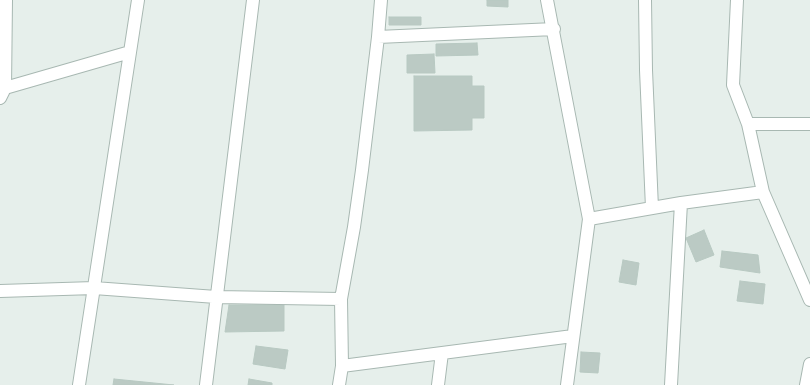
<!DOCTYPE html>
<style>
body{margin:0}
canvas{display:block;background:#e6efeb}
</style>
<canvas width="810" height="385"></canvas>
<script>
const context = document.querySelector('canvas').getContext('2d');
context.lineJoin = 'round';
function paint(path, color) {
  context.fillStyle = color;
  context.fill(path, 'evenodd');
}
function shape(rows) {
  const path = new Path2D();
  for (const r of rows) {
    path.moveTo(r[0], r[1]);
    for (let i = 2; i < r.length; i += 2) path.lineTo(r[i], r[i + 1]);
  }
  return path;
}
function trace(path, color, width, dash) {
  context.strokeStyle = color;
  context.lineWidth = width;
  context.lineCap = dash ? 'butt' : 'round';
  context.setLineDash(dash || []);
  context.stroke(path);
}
const building = shape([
 [487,0,508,0,508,7,487,6,487,0],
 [389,17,421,17,421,25,389,25,389,17],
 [477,43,478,55,436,56,436,44,477,43],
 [434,54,435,73,407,73,407,55,434,54],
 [414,76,472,76,472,86,484,86,484,118,472,118,472,130,414,131,414,76],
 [704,230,714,255,696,262,686,238,704,230],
 [722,251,758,255,760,273,720,267,722,251],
 [623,260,639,263,636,285,619,282,623,260],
 [740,281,765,284,763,304,737,301,740,281],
 [229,305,284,305,284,331,225,332,229,305],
 [256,346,288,350,285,369,253,364,256,346],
 [581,352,600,353,598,373,580,372,581,352],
 [114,379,174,385,113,385,114,379],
 [249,379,272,383,272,385,248,385,249,379]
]);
paint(building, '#bbcac4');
trace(building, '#b8c9c2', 1);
const minor = shape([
 [547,0,589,219,567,385],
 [645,0,646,70,652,208],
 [737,0,733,85,748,124,763,192,810,300],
 [378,37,554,29],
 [5,88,130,52],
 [0,98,5,88,6,0],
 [748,124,810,124],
 [589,219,681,203,763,192],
 [0,291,94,288,216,297,341,299],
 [342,366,573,336],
 [79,385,138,0],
 [206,385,253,0],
 [339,385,342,366,341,299,354,227,362,170,378,37,381,0],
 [438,385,442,353],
 [671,385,681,203],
 [806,385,810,364]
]);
trace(minor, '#a8b8b2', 14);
trace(minor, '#fff', 12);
</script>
